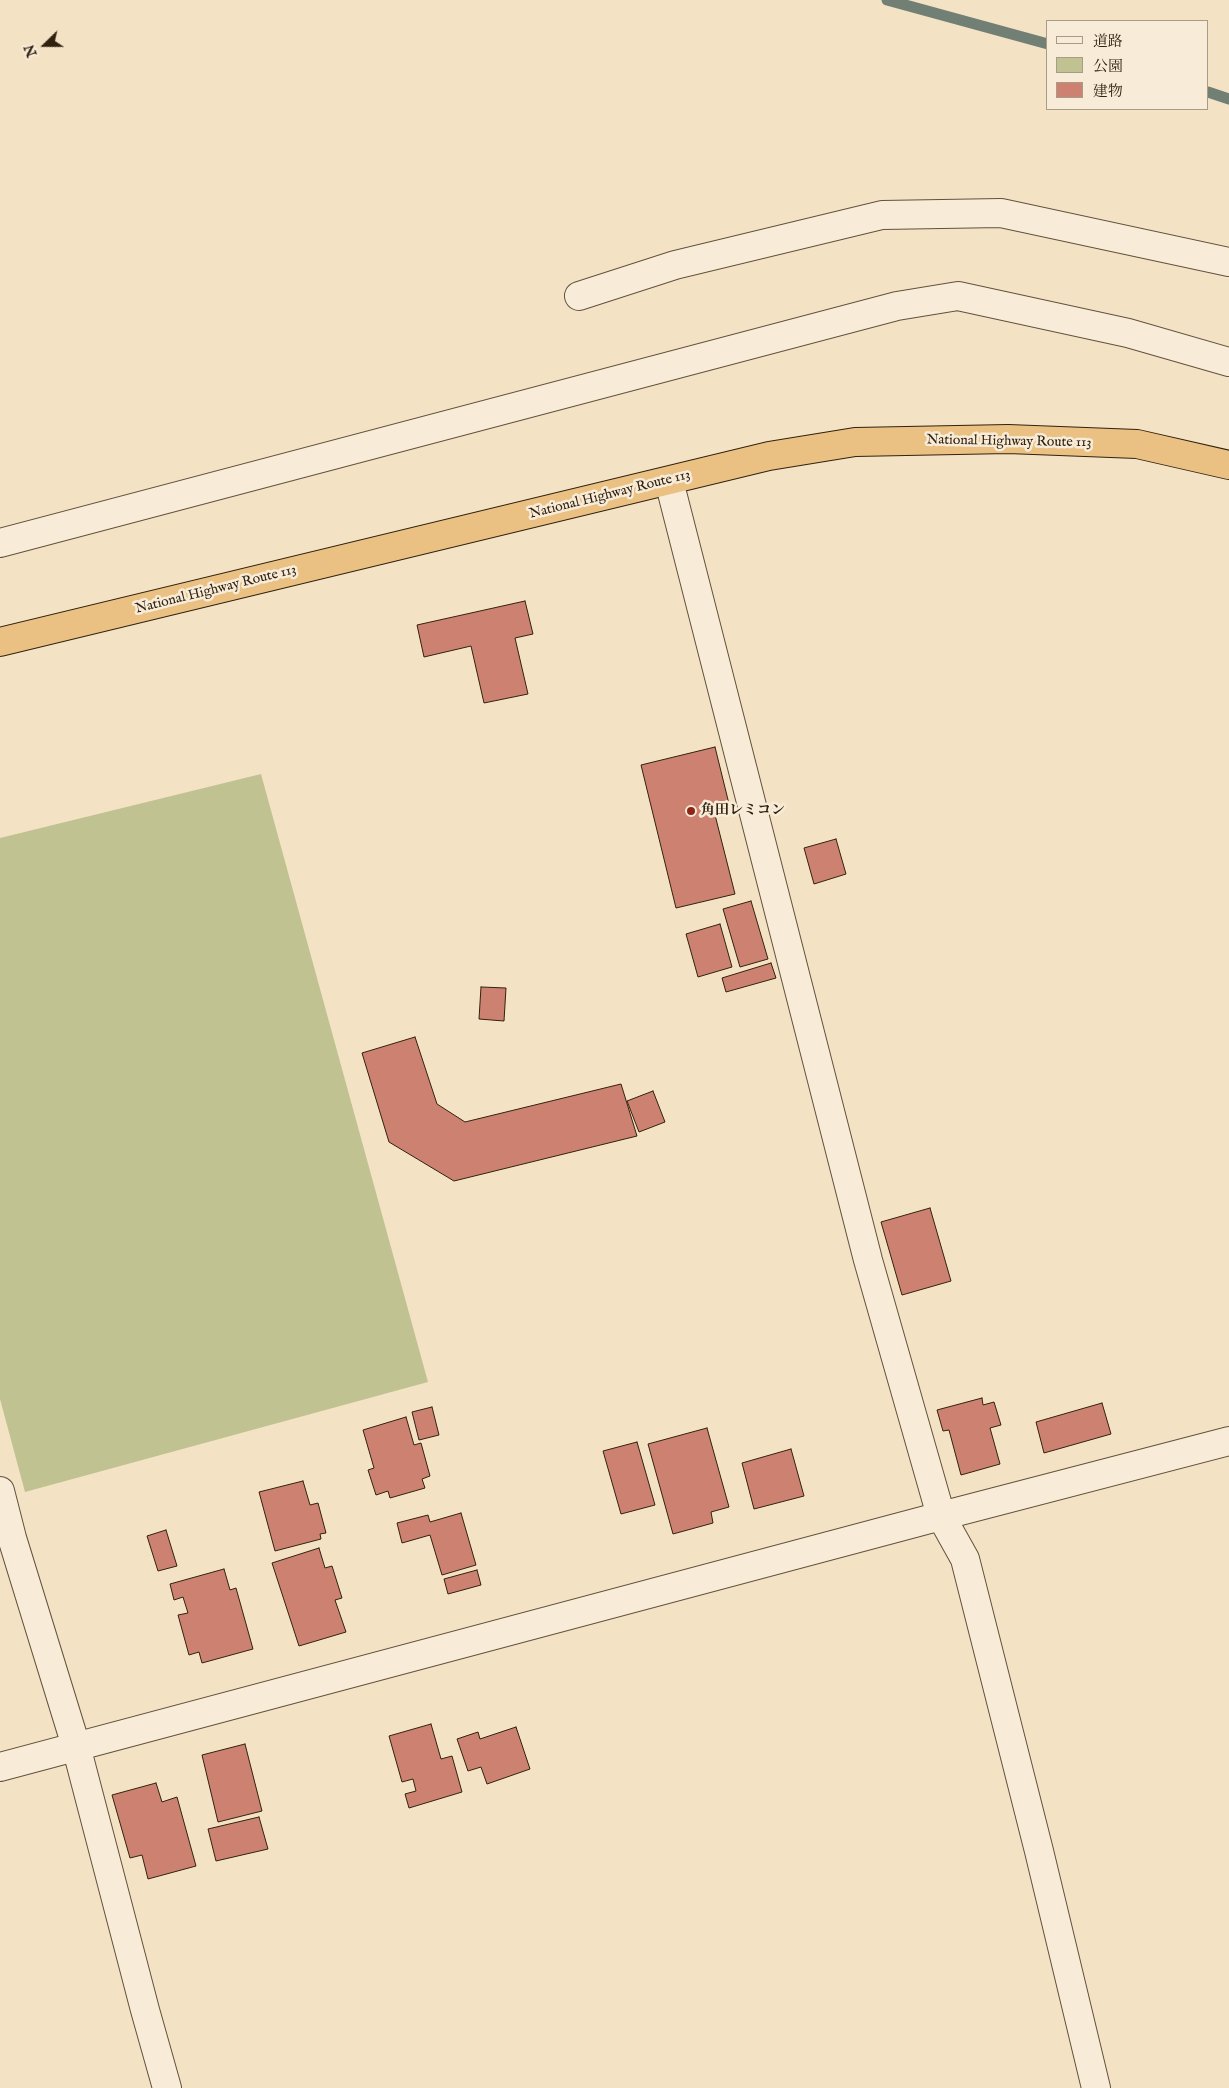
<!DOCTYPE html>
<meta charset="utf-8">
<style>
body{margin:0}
#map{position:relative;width:1229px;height:2088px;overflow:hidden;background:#f4e2c5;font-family:"IM FELL English","Noto Serif JP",serif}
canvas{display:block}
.legend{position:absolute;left:1046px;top:20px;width:162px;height:90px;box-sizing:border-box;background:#f8ecd9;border:1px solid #a89b88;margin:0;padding:6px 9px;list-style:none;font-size:15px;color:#30220f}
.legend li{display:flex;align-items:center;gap:10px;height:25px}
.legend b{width:25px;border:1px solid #a89b88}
.north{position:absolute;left:20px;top:20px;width:50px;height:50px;-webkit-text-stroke:4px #f8ecd9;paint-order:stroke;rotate:248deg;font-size:14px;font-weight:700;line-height:20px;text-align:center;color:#30220f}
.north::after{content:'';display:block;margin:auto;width:18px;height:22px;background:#30220f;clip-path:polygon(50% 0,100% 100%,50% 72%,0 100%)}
</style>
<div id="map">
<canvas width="1229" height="2088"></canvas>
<ul class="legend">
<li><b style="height:6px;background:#f8ecd9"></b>道路</li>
<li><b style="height:14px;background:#c0c291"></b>公園</li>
<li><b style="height:14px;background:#cd8170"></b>建物</li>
</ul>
<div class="north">N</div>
</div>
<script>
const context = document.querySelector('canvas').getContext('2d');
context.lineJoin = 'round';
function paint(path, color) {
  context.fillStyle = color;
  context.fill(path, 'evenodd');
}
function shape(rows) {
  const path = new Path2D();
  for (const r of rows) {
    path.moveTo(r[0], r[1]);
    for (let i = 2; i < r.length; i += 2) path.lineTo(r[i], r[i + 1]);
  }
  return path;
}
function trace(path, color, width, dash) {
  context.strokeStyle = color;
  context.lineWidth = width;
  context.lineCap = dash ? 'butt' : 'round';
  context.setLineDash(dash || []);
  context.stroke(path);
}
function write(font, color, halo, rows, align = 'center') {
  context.font = font + ' "IM FELL English","Noto Serif JP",serif';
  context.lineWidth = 5;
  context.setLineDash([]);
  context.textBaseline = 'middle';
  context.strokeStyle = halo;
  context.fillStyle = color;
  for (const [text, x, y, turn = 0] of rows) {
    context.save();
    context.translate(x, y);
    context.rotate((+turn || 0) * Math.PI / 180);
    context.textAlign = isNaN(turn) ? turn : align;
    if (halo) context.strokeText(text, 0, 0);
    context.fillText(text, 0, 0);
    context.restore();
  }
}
paint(shape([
 [261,774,428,1382,25,1492,0,1399,0,838]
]), '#c0c291');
trace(shape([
 [887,0,1048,44],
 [1208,92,1229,99]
]), '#717f74', 11);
const building = shape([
 [525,601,533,634,515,638,528,694,484,703,471,646,424,657,417,625,525,601],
 [715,747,730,808,714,811,735,894,676,908,641,765,715,747],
 [836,839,846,874,814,884,804,848,836,839],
 [751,901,768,959,740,967,723,909,751,901],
 [720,924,732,967,698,977,686,934,720,924],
 [771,963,776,978,726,992,722,978,771,963],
 [481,987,506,988,504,1021,479,1019,481,987],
 [415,1037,437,1104,465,1122,621,1084,637,1136,454,1181,389,1142,362,1053,415,1037],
 [653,1091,665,1122,639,1132,627,1101,653,1091],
 [930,1208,951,1281,902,1295,881,1222,930,1208],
 [982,1398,983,1405,994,1402,1001,1425,990,1428,1000,1464,961,1475,949,1430,943,1431,937,1410,982,1398],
 [1102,1403,1111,1434,1044,1453,1036,1422,1102,1403],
 [432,1407,439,1435,419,1440,412,1412,432,1407],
 [406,1417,414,1445,421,1443,430,1476,422,1479,425,1488,390,1498,388,1491,376,1495,368,1470,374,1468,363,1430,406,1417],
 [707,1428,729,1507,711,1512,713,1523,673,1534,648,1444,707,1428],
 [637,1442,655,1505,621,1514,603,1451,637,1442],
 [791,1449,804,1496,754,1509,742,1463,791,1449],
 [303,1481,310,1505,318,1503,326,1533,320,1534,321,1539,275,1551,259,1492,303,1481],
 [461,1513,476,1565,442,1575,430,1535,402,1543,397,1523,428,1515,430,1522,461,1513],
 [166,1530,177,1566,158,1571,147,1536,166,1530],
 [319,1548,325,1568,332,1566,342,1598,335,1600,346,1632,299,1646,272,1563,319,1548],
 [224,1569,230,1590,236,1588,253,1649,202,1663,199,1652,189,1655,178,1615,188,1613,183,1597,174,1600,170,1584,224,1569],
 [477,1570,481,1585,448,1594,444,1579,477,1570],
 [431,1724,441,1759,452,1756,462,1792,409,1808,405,1794,416,1791,413,1779,402,1782,389,1736,431,1724],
 [516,1727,530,1769,487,1784,481,1767,468,1771,457,1739,478,1732,480,1739,516,1727],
 [245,1744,262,1811,218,1822,202,1755,245,1744],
 [156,1783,162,1802,177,1797,196,1866,148,1879,142,1855,130,1858,112,1795,156,1783],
 [259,1817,268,1849,216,1861,208,1829,259,1817]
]);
paint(building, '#cd8170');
trace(building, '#30220f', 1);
const minor = shape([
 [579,296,675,265,882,215,1001,213,1229,262],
 [669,481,868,1260,941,1516,965,1559,1039,1851,1096,2088],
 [0,543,897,306,958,296,1128,333,1229,362],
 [0,1491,12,1538,76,1746,145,2010,167,2088],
 [0,1767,941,1516,1229,1441]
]);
const trunk = shape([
 [0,642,769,456,855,442,1008,439,1137,444,1229,465]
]);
trace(minor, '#61523c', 30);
trace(trunk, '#30220f', 30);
trace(minor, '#f8ecd9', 28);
trace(trunk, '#eac182', 28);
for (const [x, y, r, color] of [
 [691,811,5,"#8f2418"]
]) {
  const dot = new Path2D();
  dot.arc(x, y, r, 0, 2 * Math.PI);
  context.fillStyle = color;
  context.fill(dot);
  trace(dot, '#f8ecd9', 2);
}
write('14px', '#30220f', '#f8ecd9', [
 ["National Highway Route 113",1009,442,1],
 ["National Highway Route 113",610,495,-14],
 ["National Highway Route 113",216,590,-14]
]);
write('bold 14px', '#30220f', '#f8ecd9', [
 ["角田レミコン",701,811]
], 'left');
</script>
